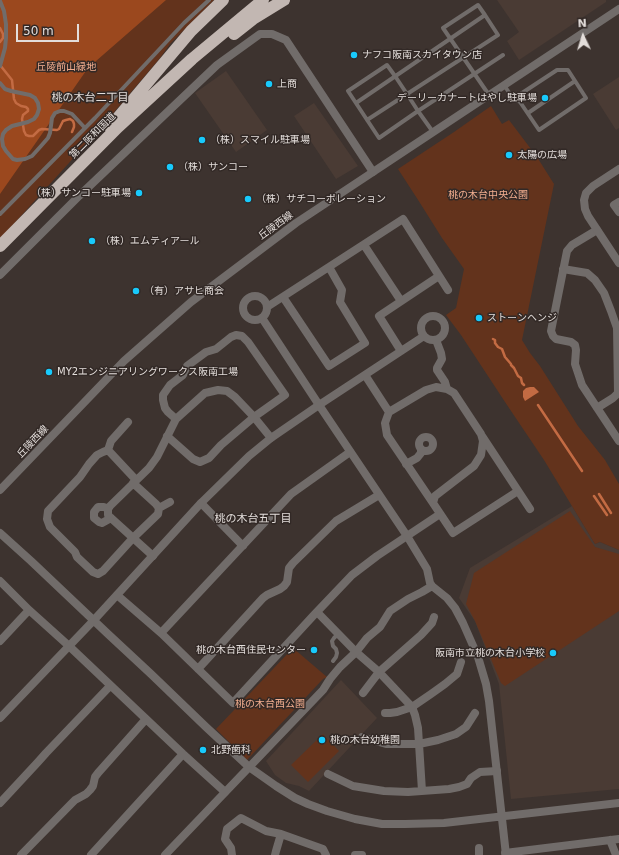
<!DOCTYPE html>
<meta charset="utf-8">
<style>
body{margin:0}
#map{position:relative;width:619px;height:855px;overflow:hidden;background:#3d332f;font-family:"DejaVu Sans",sans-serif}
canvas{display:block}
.north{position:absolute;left:563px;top:16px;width:40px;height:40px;-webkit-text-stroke:3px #322926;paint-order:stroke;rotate:356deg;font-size:11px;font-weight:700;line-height:16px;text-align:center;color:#e3ddda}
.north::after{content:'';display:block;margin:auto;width:14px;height:18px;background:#e3ddda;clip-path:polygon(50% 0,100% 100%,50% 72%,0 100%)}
.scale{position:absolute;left:16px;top:24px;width:63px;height:18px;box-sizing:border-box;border:2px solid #e3ddda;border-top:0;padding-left:5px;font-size:12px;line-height:14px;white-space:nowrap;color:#e3ddda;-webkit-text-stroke:3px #322926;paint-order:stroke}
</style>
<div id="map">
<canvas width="619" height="855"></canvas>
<div class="north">N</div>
<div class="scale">50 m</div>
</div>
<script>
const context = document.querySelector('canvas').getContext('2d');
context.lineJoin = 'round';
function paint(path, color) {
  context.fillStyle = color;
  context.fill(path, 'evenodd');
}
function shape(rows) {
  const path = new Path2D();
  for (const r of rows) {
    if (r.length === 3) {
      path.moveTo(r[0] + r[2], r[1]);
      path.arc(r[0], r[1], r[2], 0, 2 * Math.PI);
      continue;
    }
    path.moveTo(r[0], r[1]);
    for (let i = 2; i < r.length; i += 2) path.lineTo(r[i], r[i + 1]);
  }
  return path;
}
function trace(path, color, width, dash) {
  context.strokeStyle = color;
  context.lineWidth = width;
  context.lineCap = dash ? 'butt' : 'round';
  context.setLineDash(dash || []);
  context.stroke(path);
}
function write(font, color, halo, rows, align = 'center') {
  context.font = font + ' "DejaVu Sans","Noto Sans JP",sans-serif';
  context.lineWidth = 3;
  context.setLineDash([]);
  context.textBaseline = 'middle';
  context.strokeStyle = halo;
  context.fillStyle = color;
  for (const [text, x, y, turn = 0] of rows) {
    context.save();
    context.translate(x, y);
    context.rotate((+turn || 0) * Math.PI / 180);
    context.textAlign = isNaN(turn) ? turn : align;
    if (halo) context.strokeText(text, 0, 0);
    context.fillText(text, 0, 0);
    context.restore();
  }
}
paint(shape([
 [497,0,606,0,606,2,519,60,507,41,519,32],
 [226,71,267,130,236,152,195,93],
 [619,77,619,128,616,130,593,94],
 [314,103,358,166,336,179,294,116],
 [572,506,595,544,600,542,619,550,619,789,511,799,499,684,475,621,459,598,470,568],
 [341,680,377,718,309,791,299,786,286,783,275,775,266,761]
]), '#4a3b34');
paint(shape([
 [0,0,214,0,170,44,160,58,98,131,0,239],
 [491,106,502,124,509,120,537,157,554,184,522,340,530,353,540,366,578,426,605,460,619,484,619,550,600,542,595,544,544,460,507,405,461,335,446,315,456,308,464,269,442,238,420,203,398,169,454,132],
 [570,511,595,547,619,554,619,611,505,686,501,683,475,621,466,604,474,573],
 [293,648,327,677,323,679,247,760,216,729],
 [323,734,339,751,308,782,291,765]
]), '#63331c');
paint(shape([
 [0,0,166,0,88,68,0,194]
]), '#9b481e');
paint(shape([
 [530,387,534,387,539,392,525,401,523,397,523,391,526,388]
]), '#c36b43');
trace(shape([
 [0,28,3,34,3,38,0,42],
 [0,65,12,80,14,99,16,103,21,106,26,107,28,109,28,111,23,115,22,119,24,131,26,135,29,136,33,136,39,130,42,129,57,130,59,129,63,121,66,120,70,119,73,121,74,124,74,127,72,132],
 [493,339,495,340,495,343,498,347,502,349,505,357,511,364,511,365,514,368,518,376,521,378,522,383,524,385],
 [538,405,582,471],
 [599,494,611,513],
 [594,496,607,515]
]), '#c36b43', 2.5);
trace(shape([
 [0,1,4,11,6,24,6,38,5,48,0,66],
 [485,15,478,5,443,28,489,95],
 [0,83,5,89,11,91,30,95,35,98,38,103,39,109,37,115,34,119,28,122,12,126,6,130,3,134,2,139,3,146,6,151,13,159,17,160,25,159,32,156,41,146,48,138,50,133,52,118,55,113,60,111,64,111,72,114,85,128],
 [504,85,510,94,513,99,520,102,539,130,586,98,568,70,557,70,519,95,510,94],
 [356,103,485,15,498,35,367,120],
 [528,113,575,81],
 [433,132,418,111,407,94,395,76,387,65,348,91,379,138,418,111,503,55],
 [0,214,95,118,184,23,209,0],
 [333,661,336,657,337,653,336,649,333,646,332,641,334,638,338,634]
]), '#716c6a', 4);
trace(shape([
 [619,202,614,205,619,212],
 [597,230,572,245,567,251,551,331,553,336,556,339,571,342,575,345,576,350,575,364,582,385,619,441],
 [364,245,401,301],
 [563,269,587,273,595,280,604,293,611,311,617,328,618,393,613,398,597,408],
 [0,275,79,196,217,65,260,34,272,34,286,40,373,172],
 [255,308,12],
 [283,297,329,366,365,343,340,302,342,290,329,267],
 [267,307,403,219,448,290],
 [433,328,12],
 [262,318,319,405,424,336],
 [436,340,441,353,442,359,437,368,437,370,445,382,447,389],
 [401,351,379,316,439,276],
 [365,375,389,412,385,423,387,435,433,503],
 [389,412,426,390,436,387,447,389,454,393,481,434,483,441,481,455,474,466,435,496,433,503,453,533,518,491],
 [167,436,193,459,200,462,209,458,221,445,254,417,285,395,248,342,242,336,236,335,231,337,216,349,206,352,187,366,183,375,170,385,163,395,163,400,165,408,168,412,176,419],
 [482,436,530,509],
 [426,444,7],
 [108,450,111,441,128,422],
 [406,464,417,458,421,453,421,449],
 [133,483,156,504,159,508,158,514,133,538,103,571,98,574,93,572,77,557,75,552,50,527,47,519,48,511,80,477,89,464,97,455,103,452,108,450,136,480],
 [201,503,243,546],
 [159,508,170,502],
 [108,509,104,507,98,507,94,512,94,518,99,522,102,523,111,518],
 [153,556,111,518,108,515,108,509,110,506,149,468,157,457,176,419,205,393,218,390,227,391,235,397,254,417,271,438],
 [0,581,29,610,69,646,183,754,225,792],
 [117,595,161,633,233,703,313,616,352,575,377,556,440,514],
 [317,612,356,652,379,672,412,707,415,715,418,728,422,791],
 [161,633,291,494,350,452],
 [0,641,29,610],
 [198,669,263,598,267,595,280,589,284,586,287,582,289,568,293,563,336,521,379,495],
 [363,693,379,672,421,635,432,623,434,617],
 [385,713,390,713,397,712,412,707,431,694,445,684,457,674,461,662],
 [362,737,386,744,419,744,438,740,456,734,466,727,475,713],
 [328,774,353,786,384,791,408,792,449,789,459,787,467,784,471,778,480,772,497,771],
 [0,803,38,762,46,753,110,686],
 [610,840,616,855],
 [479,848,479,855],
 [505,853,619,839],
 [21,855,71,804,75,800,86,794,90,790,93,786,95,777,98,773,146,719],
 [91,855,183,754],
 [232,855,231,848,225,839,227,829,241,818,266,831,281,834,323,849,326,855],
 [275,855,276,851,281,834],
 [355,855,362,855]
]), '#716c6a', 8);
trace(shape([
 [619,169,593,186,586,193,584,200,585,209,588,216,619,263],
 [0,490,124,361,191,302,296,223,619,9],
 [0,533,31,561,108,634,151,674,206,727,249,767,276,786,295,798,308,804,327,811,355,819,382,824,405,824,444,823,619,803],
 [0,718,94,620,201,503,249,456,271,438,319,405,407,536,427,569,430,583,432,586,447,598,455,608,463,623,478,657,486,684,489,701,506,855],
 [165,855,323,690,330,679,340,667,356,652,367,638,380,627,390,611,408,599,422,592,432,586]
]), '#716c6a', 8);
trace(shape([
 [234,34,253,19,284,0],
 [110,127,191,31,223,0],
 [0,246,118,127,192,59,263,0]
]), '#c2b7b2', 12);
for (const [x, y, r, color] of [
 [354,55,4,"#18cafc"],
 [269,84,4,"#18cafc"],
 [545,98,4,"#18cafc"],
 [202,140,4,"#18cafc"],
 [509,155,4,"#18cafc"],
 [170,167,4,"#18cafc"],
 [139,193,4,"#18cafc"],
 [248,199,4,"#18cafc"],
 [92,241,4,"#18cafc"],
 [136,291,4,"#18cafc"],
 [479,318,4,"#18cafc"],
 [49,372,4,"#18cafc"],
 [314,650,4,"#18cafc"],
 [553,653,4,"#18cafc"],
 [322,740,4,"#18cafc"],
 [203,750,4,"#18cafc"]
]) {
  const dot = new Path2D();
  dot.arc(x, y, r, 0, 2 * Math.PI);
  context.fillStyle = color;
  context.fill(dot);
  trace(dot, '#322926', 1.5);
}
write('10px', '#e3ddda', '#322926', [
 ["ナフコ阪南スカイタウン店",362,55],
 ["上商",277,84],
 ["デーリーカナートはやし駐車場",537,98,"right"],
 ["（株）スマイル駐車場",210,140],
 ["太陽の広場",517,155],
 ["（株）サンコー",178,167],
 ["（株）サンコー駐車場",131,193,"right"],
 ["（株）サチコーポレーション",256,199],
 ["（株）エムティアール",100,241],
 ["（有）アサヒ商会",144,291],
 ["ストーンヘンジ",487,318],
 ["MY2エンジニアリングワークス阪南工場",57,372],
 ["桃の木台西住民センター",306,650,"right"],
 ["阪南市立桃の木台小学校",545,653,"right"],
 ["桃の木台幼稚園",330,740],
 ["北野歯科",211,750]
], 'left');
write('10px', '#f3ae8f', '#322926', [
 ["丘陵前山緑地",66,67],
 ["桃の木台中央公園",488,195],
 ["桃の木台西公園",270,704]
]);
write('10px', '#e3ddda', '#322926', [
 ["第二阪和国道",93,136,-45],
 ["丘陵西線",276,226,-36],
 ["丘陵西線",33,442,-46]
]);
write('11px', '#e3ddda', '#322926', [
 ["桃の木台二丁目",90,98],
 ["桃の木台五丁目",253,519]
]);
</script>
